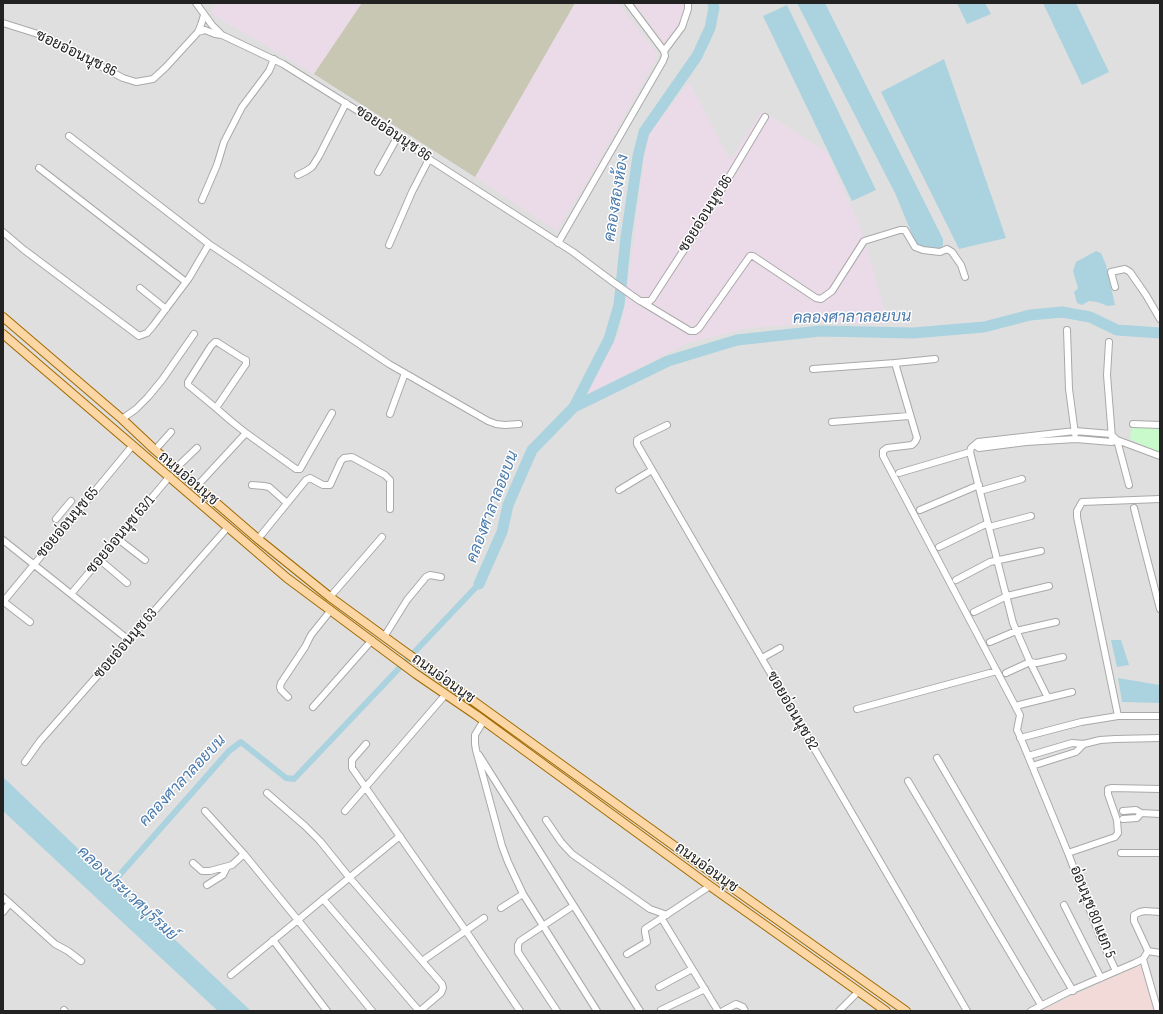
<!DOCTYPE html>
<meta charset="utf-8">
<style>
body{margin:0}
#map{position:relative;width:1163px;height:1014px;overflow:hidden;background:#f2efe9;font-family:"Sofia Sans Condensed",sans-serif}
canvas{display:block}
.frame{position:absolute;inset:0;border:4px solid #222;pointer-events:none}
</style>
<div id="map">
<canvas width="1163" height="1014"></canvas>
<div class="frame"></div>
</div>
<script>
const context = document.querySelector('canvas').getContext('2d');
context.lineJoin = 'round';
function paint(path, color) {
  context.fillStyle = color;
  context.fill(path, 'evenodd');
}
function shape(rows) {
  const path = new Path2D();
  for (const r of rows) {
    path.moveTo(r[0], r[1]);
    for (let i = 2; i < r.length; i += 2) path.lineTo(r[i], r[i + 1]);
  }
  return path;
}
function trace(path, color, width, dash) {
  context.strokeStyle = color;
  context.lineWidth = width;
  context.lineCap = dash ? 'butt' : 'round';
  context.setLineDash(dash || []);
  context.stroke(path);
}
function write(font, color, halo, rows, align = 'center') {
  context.font = font + ' "Sofia Sans Condensed",Sarabun,sans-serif';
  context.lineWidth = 3;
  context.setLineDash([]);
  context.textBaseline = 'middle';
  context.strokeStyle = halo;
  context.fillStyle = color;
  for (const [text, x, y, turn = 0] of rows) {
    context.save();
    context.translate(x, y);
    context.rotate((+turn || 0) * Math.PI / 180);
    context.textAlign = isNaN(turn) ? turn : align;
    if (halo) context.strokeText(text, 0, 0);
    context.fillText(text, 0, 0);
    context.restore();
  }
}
paint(shape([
 [3,3,1160,3,1160,1011,3,1011]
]), '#e0dfdf');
paint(shape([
 [1140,965,1157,1011,1039,1011]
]), '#f2dad9');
paint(shape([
 [216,3,362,3,314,74,210,13],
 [575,3,618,3,658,55,600,159,557,231,475,177],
 [634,3,685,3,686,7,681,22,668,45,665,44],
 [689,82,729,158,732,158,762,110,827,153,863,234,888,323,859,324,824,322,747,328,688,343,587,394,620,331,626,297,646,146,649,134]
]), '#ebdbe8');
paint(shape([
 [362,3,575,3,475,177,314,74]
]), '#c7c7b4');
paint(shape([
 [1132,427,1160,428,1160,453,1130,439]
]), '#c8facc');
paint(shape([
 [797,3,825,3,943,239,943,245,939,250,926,253,921,253,919,251,895,193],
 [957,3,985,3,991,14,967,24],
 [1043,3,1076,3,1109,72,1082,85],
 [787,5,876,190,852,201,763,16],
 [944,59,1006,238,959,249,881,92],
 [1096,251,1101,253,1106,265,1115,305,1108,306,1097,302,1089,301,1082,305,1077,303,1074,292,1078,288,1073,271,1076,262],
 [1111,640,1121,640,1129,665,1117,667],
 [1118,678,1160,685,1160,703,1122,702],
 [3,777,89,859,251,1011,218,1011,3,811]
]), '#aad3df');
trace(shape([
 [108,888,229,751,241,742,286,778,294,779,479,584]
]), '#aad3df', 6);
trace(shape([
 [574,407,609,339,619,305,626,237,638,156,644,132,697,56,710,28,714,8,713,3],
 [479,584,502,532,508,505,532,450,574,407,668,361,737,340,820,331,913,333,984,327,1030,315,1062,312,1090,317,1117,330,1160,333]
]), '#aad3df', 11);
const minor = shape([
 [196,3,212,25,222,35,283,64,398,136,429,159,573,252,613,282,640,301,650,301,652,299,704,219,765,117],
 [3,23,41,35,123,78,136,82,153,79,166,67,198,32,205,30,215,34,222,35],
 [198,32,201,25,204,15],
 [664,51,682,27,688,9,688,3],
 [69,136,209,244,389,364,488,421,496,424,505,425,519,424],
 [39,168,186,282],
 [378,172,398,136],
 [298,175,306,171,312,167,319,156,346,103],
 [202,200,217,165,224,142,242,107,269,71,274,59],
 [3,232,23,249,139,336,147,333,153,326,189,278,209,244],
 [558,243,663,61,665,56,664,51,628,3],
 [389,245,412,192,429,159],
 [1115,287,1111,272,1125,269,1130,272,1146,295,1160,319],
 [140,288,166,309],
 [642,302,690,331,695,331,699,328,750,256,753,256,816,298,821,299,832,291,864,241,900,230,905,230,915,247,923,250,940,252,947,249,952,252,961,265,965,277],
 [1067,330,1069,389,1075,434],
 [1109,342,1107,375,1112,438],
 [935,359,895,363,917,438,915,442,912,445,887,448,883,451,883,456,1020,715,1017,730,1019,734,1068,853,1101,939,1116,971],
 [813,369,895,363],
 [216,408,246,364,246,360,242,358,217,342,215,342,211,346,188,382,188,385,193,389,216,408,231,421,246,433],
 [390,414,405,373],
 [122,419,136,409,148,397,162,380,194,334],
 [832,422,909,416],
 [1133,424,1160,425],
 [667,425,640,438,637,440,637,444,967,1011],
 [1117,440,1129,485],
 [975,445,979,448,1026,442,1076,439,1112,442,1117,440],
 [155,450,171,432],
 [176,468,197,448],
 [899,473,970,452],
 [252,485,264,486,269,487,287,503],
 [197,486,246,433,296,469,300,469,332,413],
 [619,490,652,470],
 [980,491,1022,479],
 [1134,508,1160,609],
 [920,510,979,485],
 [56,519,71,501],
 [989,527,1031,516],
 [118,539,145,560],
 [258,539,306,480,310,478,323,485,330,485,341,461,344,458,352,457,385,475,390,480,390,509],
 [3,540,130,641],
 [939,547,988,523],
 [100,560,127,583],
 [956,580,990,562,1041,551],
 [71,594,170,476],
 [330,597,382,537],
 [3,602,133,445],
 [4,602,30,622],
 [974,612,1007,596,1049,586],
 [384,637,407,600,426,577,430,575,441,577],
 [990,642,1016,631,1056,622],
 [762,658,780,648],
 [1006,673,1030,662,1037,663,1063,657],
 [288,697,281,690,280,687,281,683,305,647,311,635,331,610],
 [1048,698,1030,662,1013,623,970,452,971,448,978,442,1075,431,1111,434,1117,440,1160,456],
 [1019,705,1072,692],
 [313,707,372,640],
 [857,709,997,671],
 [1118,716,1160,716],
 [484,720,475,735,475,744,476,750,502,846,508,862,523,894,597,1011],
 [1020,738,1081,722,1118,716,1077,517,1077,511,1082,502,1160,499],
 [366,744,352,760,352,768,466,931,520,1011],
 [479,755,640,1011],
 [1028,756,1072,743,1084,744,1100,740,1115,739,1160,738],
 [937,758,1073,991],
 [25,762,40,741,228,527],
 [1032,766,1076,752,1084,744],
 [908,781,1041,1005],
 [267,793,305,826,320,841,349,877,442,984,443,988,441,993,420,1011],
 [205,811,244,854,372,1011],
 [345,811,446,694],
 [1123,811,1136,810,1141,813,1160,814],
 [1123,819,1137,818,1141,813],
 [546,820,561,842,572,854,650,909,667,915],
 [1068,853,1115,837,1118,833,1117,820,1108,794,1108,789,1112,788,1160,789],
 [1121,853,1160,853],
 [193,863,202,871,210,871,232,865,244,854],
 [207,885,223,875,227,867],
 [3,897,55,944,68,951,81,961],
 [323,899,419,1011],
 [1064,905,1101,978],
 [501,908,523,894],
 [3,912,10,903],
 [662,919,718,1011],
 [273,940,327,1011],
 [1148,951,1134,921,1134,915,1140,912,1145,911,1160,912],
 [627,954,647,942,645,932,645,929,710,886],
 [1143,959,1158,1011],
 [422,961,484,918],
 [231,975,400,836],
 [659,987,692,969],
 [64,1010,65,1011],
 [661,1010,705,989],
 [557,1011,518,952,518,945,520,941,573,906],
 [723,1011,736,1004,743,1007,745,1011],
 [839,1011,858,992],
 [1031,1011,1068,992,1135,963,1143,959,1148,951,1160,953]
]);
const major = shape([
 [3,317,122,419,155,450,258,539,330,597,397,646,748,899,906,1011],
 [3,334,287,578,416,674,476,715,710,886,886,1011]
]);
trace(minor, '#a9a9a9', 8);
trace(major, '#a06b00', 10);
trace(minor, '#fff', 6);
trace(major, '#fcd6a4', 8);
write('15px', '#222', '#fff', [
 ["ซอยอ่อนนุช 86",76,54,26],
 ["ซอยอ่อนนุช 86",393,134,34],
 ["ซอยอ่อนนุช 86",706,214,-58],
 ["ถนนอ่อนนุช",188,479,41],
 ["ซอยอ่อนนุช 65",68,523,-50],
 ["ซอยอ่อนนุช 63/1",121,535,-50],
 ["ซอยอ่อนนุช 63",126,644,-49],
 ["ถนนอ่อนนุช",443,679,36],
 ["ซอยอ่อนนุช 82",792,711,60],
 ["ถนนอ่อนนุช",706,868,36],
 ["อ่อนนุช 80 แยก 5",1092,912,68]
]);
write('italic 16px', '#4a7aab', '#fff', [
 ["คลองสองห้อง",617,198,-81],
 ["คลองศาลาลอยบน",852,318,-1],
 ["คลองศาลาลอยบน",493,507,-69],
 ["คลองศาลาลอยบน",183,781,-47],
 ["คลองประเวศบุรีรมย์",127,894,43]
]);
</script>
